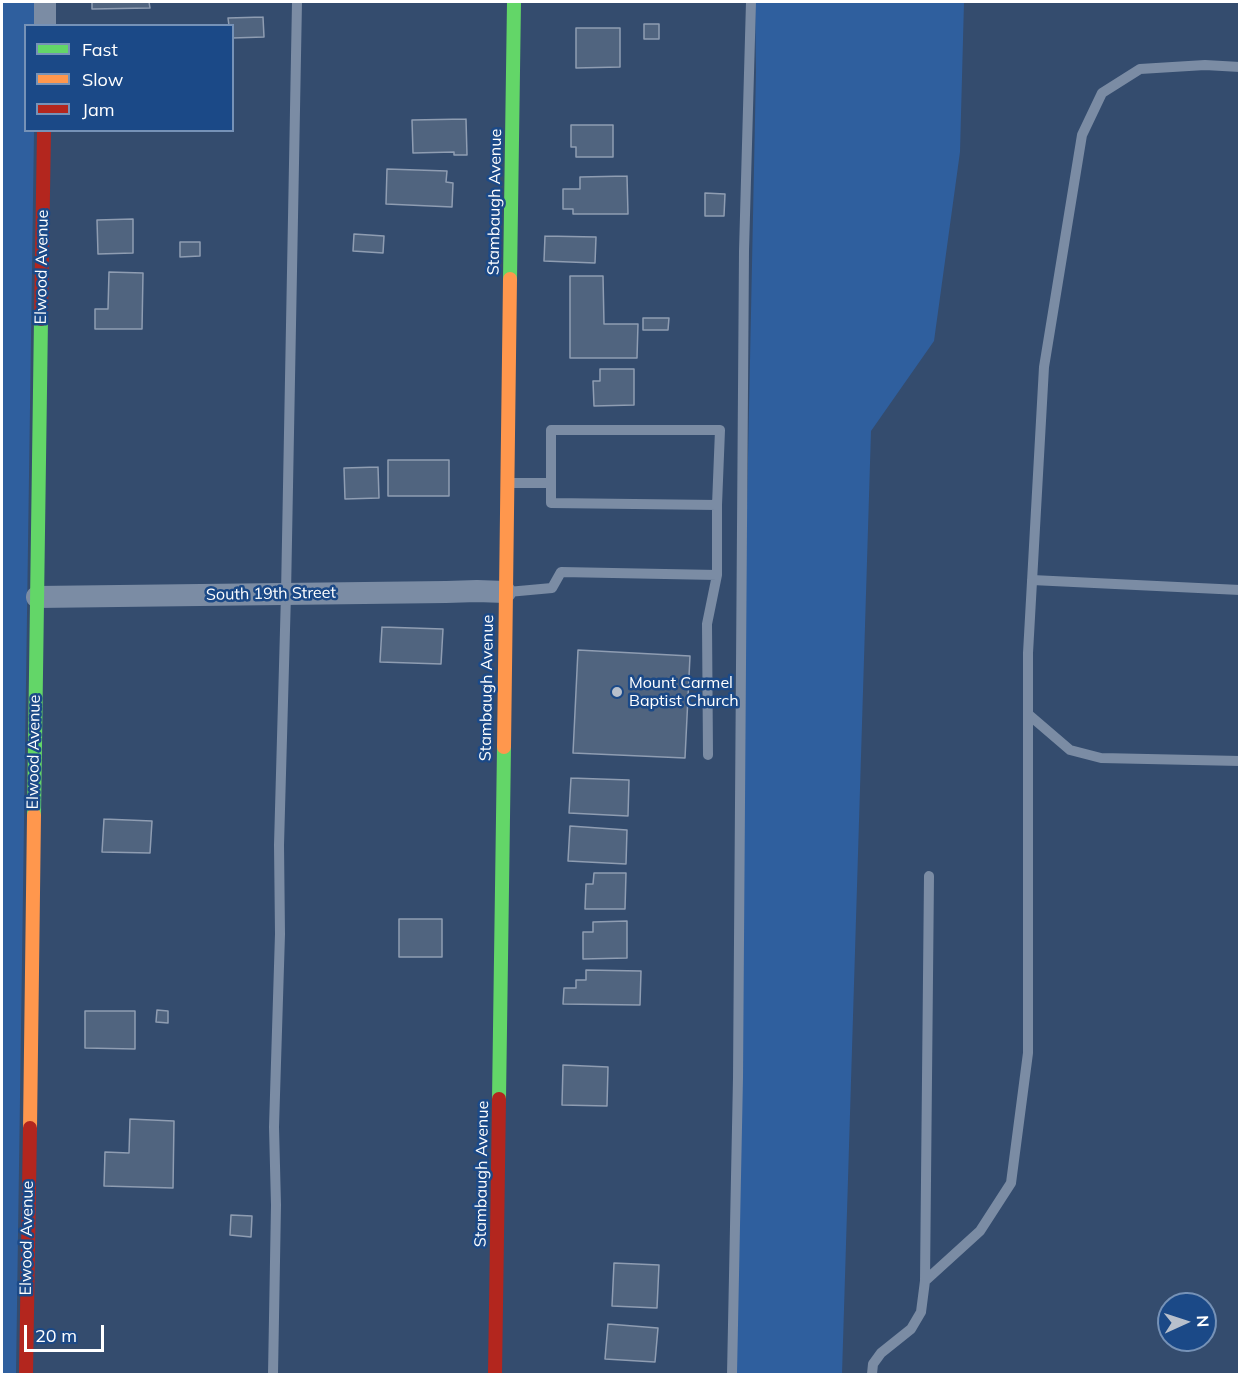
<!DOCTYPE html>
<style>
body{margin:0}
#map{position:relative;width:1241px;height:1376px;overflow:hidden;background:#344c6e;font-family:Mulish,sans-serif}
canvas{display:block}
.frame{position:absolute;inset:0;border:3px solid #fff;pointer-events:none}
.legend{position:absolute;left:24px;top:24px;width:210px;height:108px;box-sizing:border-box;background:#1b4987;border:2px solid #7692b7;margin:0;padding:8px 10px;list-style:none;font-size:18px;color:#fff}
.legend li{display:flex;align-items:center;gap:12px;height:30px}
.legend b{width:30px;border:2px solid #7692b7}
.north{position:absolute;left:1157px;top:1292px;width:60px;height:60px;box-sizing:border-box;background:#1b4987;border:2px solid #7692b7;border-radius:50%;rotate:87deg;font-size:16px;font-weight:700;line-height:24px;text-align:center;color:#fff}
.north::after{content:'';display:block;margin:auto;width:21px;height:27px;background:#b8c0cc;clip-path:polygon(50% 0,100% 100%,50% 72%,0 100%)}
.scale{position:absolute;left:24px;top:1325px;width:80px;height:27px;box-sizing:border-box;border:3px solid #fff;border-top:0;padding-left:8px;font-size:18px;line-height:21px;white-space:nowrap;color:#fff;-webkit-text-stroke:4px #1b4987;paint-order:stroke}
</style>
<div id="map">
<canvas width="1241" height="1376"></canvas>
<div class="frame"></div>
<ul class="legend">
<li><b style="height:8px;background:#63d668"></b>Fast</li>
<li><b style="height:8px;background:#ff974d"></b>Slow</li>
<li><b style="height:8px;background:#b3261e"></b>Jam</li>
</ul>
<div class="north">N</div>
<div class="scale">20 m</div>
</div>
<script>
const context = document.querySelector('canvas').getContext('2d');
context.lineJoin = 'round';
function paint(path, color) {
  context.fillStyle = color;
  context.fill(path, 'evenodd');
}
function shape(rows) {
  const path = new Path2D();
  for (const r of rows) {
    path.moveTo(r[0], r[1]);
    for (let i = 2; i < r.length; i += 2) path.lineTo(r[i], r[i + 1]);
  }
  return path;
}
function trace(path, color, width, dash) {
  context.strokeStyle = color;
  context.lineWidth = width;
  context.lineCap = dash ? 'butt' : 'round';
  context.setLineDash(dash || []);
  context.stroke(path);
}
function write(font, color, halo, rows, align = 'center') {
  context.font = font + ' Mulish,sans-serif';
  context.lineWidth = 5;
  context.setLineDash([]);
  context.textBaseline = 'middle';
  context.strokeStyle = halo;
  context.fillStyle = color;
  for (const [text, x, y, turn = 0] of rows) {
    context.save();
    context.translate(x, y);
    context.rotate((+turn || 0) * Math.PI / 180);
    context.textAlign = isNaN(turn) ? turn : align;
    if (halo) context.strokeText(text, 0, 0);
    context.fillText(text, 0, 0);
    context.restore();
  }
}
paint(shape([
 [2,2,36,2,35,25,26,26,26,130,34,131,16,1374,2,1374],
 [755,2,964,2,960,152,934,341,871,431,842,1374,729,1374,756,71]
]), '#2f5f9e');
const building = shape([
 [92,2,149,2,150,8,92,9,92,2],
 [263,17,264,37,232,38,232,26,229,26,228,18,263,17],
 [644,24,659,24,659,39,644,39,644,24],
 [576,28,620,28,620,67,576,68,576,28],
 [466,119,467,155,454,155,454,152,413,153,412,120,466,119],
 [571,125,613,125,613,157,576,157,576,147,571,147,571,125],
 [387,169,447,171,446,182,453,183,452,207,386,204,387,169],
 [627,176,628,214,573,214,573,209,563,209,563,189,580,189,580,177,627,176],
 [705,193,725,194,724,216,705,216,705,193],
 [133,219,133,253,98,254,97,220,133,219],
 [354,234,384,236,383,253,353,251,354,234],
 [545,236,596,237,595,263,544,261,545,236],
 [180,242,200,242,200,256,180,257,180,242],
 [109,272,143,273,142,329,95,329,95,309,108,309,109,272],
 [570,276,603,276,604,324,638,324,637,358,570,358,570,276],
 [643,318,669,318,668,330,643,330,643,318],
 [600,369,634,369,634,405,594,406,593,381,600,381,600,369],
 [388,460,449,460,449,496,388,496,388,460],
 [378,467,379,498,345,499,344,468,378,467],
 [382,627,443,629,441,664,380,662,382,627],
 [578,650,690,656,685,758,573,753,578,650],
 [571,778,629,780,628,816,569,813,571,778],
 [104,819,152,821,150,853,102,852,104,819],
 [570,826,627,830,626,864,568,861,570,826],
 [594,873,626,873,625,909,585,909,586,884,593,884,594,873],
 [399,919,442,919,442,957,399,957,399,919],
 [627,921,627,958,583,959,583,932,593,932,593,922,627,921],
 [586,970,641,971,640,1005,563,1004,564,988,576,988,576,980,586,980,586,970],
 [157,1010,168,1011,168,1023,156,1022,157,1010],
 [85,1011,135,1011,135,1049,85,1048,85,1011],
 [563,1065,608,1067,607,1106,562,1105,563,1065],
 [130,1119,174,1121,173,1188,104,1186,105,1152,129,1153,130,1119],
 [231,1215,252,1216,251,1237,230,1235,231,1215],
 [614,1263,659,1265,657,1308,612,1306,614,1263],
 [608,1324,658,1328,655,1362,605,1359,608,1324]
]);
paint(building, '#50647f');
trace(building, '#8f9db2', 1.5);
trace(shape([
 [509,483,550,483],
 [1032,580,1240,590],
 [508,592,552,588,561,572,717,575],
 [1028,714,1070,750,1101,758,1240,761],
 [708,755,707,624,717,575,717,505,720,430,551,430,551,503,717,505],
 [925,1281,980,1231,1011,1183,1028,1053,1028,653,1044,367,1082,135,1102,93,1140,69,1205,65,1240,67],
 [273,1374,276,1205,274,1127,280,934,279,845,286,594,297,2],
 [732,1374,738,1078,744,251,751,2],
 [872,1374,873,1364,881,1353,911,1329,921,1312,925,1281,929,876]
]), '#7b8ca4', 10);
trace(shape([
 [45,26,45,2],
 [37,597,446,592,477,591,505,592]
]), '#7b8ca4', 22);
trace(shape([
 [510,279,514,2],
 [34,815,41,319],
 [499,1099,504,747]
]), '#63d668', 14);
trace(shape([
 [504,747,510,279],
 [30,1128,34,815]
]), '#ff974d', 14);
trace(shape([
 [41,319,44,130],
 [26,1374,30,1128],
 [495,1374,499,1099]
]), '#b3261e', 14);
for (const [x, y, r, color] of [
 [617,692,6,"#b8c0cc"]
]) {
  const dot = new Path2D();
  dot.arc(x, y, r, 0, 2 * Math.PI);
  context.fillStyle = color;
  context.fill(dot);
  trace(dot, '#1b4987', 2);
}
write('16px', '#fff', '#1b4987', [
 ["Stambaugh Avenue",495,202,-89],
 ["Elwood Avenue",42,267,-89],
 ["South 19th Street",271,594,-1],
 ["Stambaugh Avenue",487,688,-89],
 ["Elwood Avenue",34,752,-89],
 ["Stambaugh Avenue",482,1174,-89],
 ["Elwood Avenue",27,1238,-89]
]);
write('16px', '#fff', '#1b4987', [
 ["Mount Carmel",629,683],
 ["Baptist Church",629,701]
], 'left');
</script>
